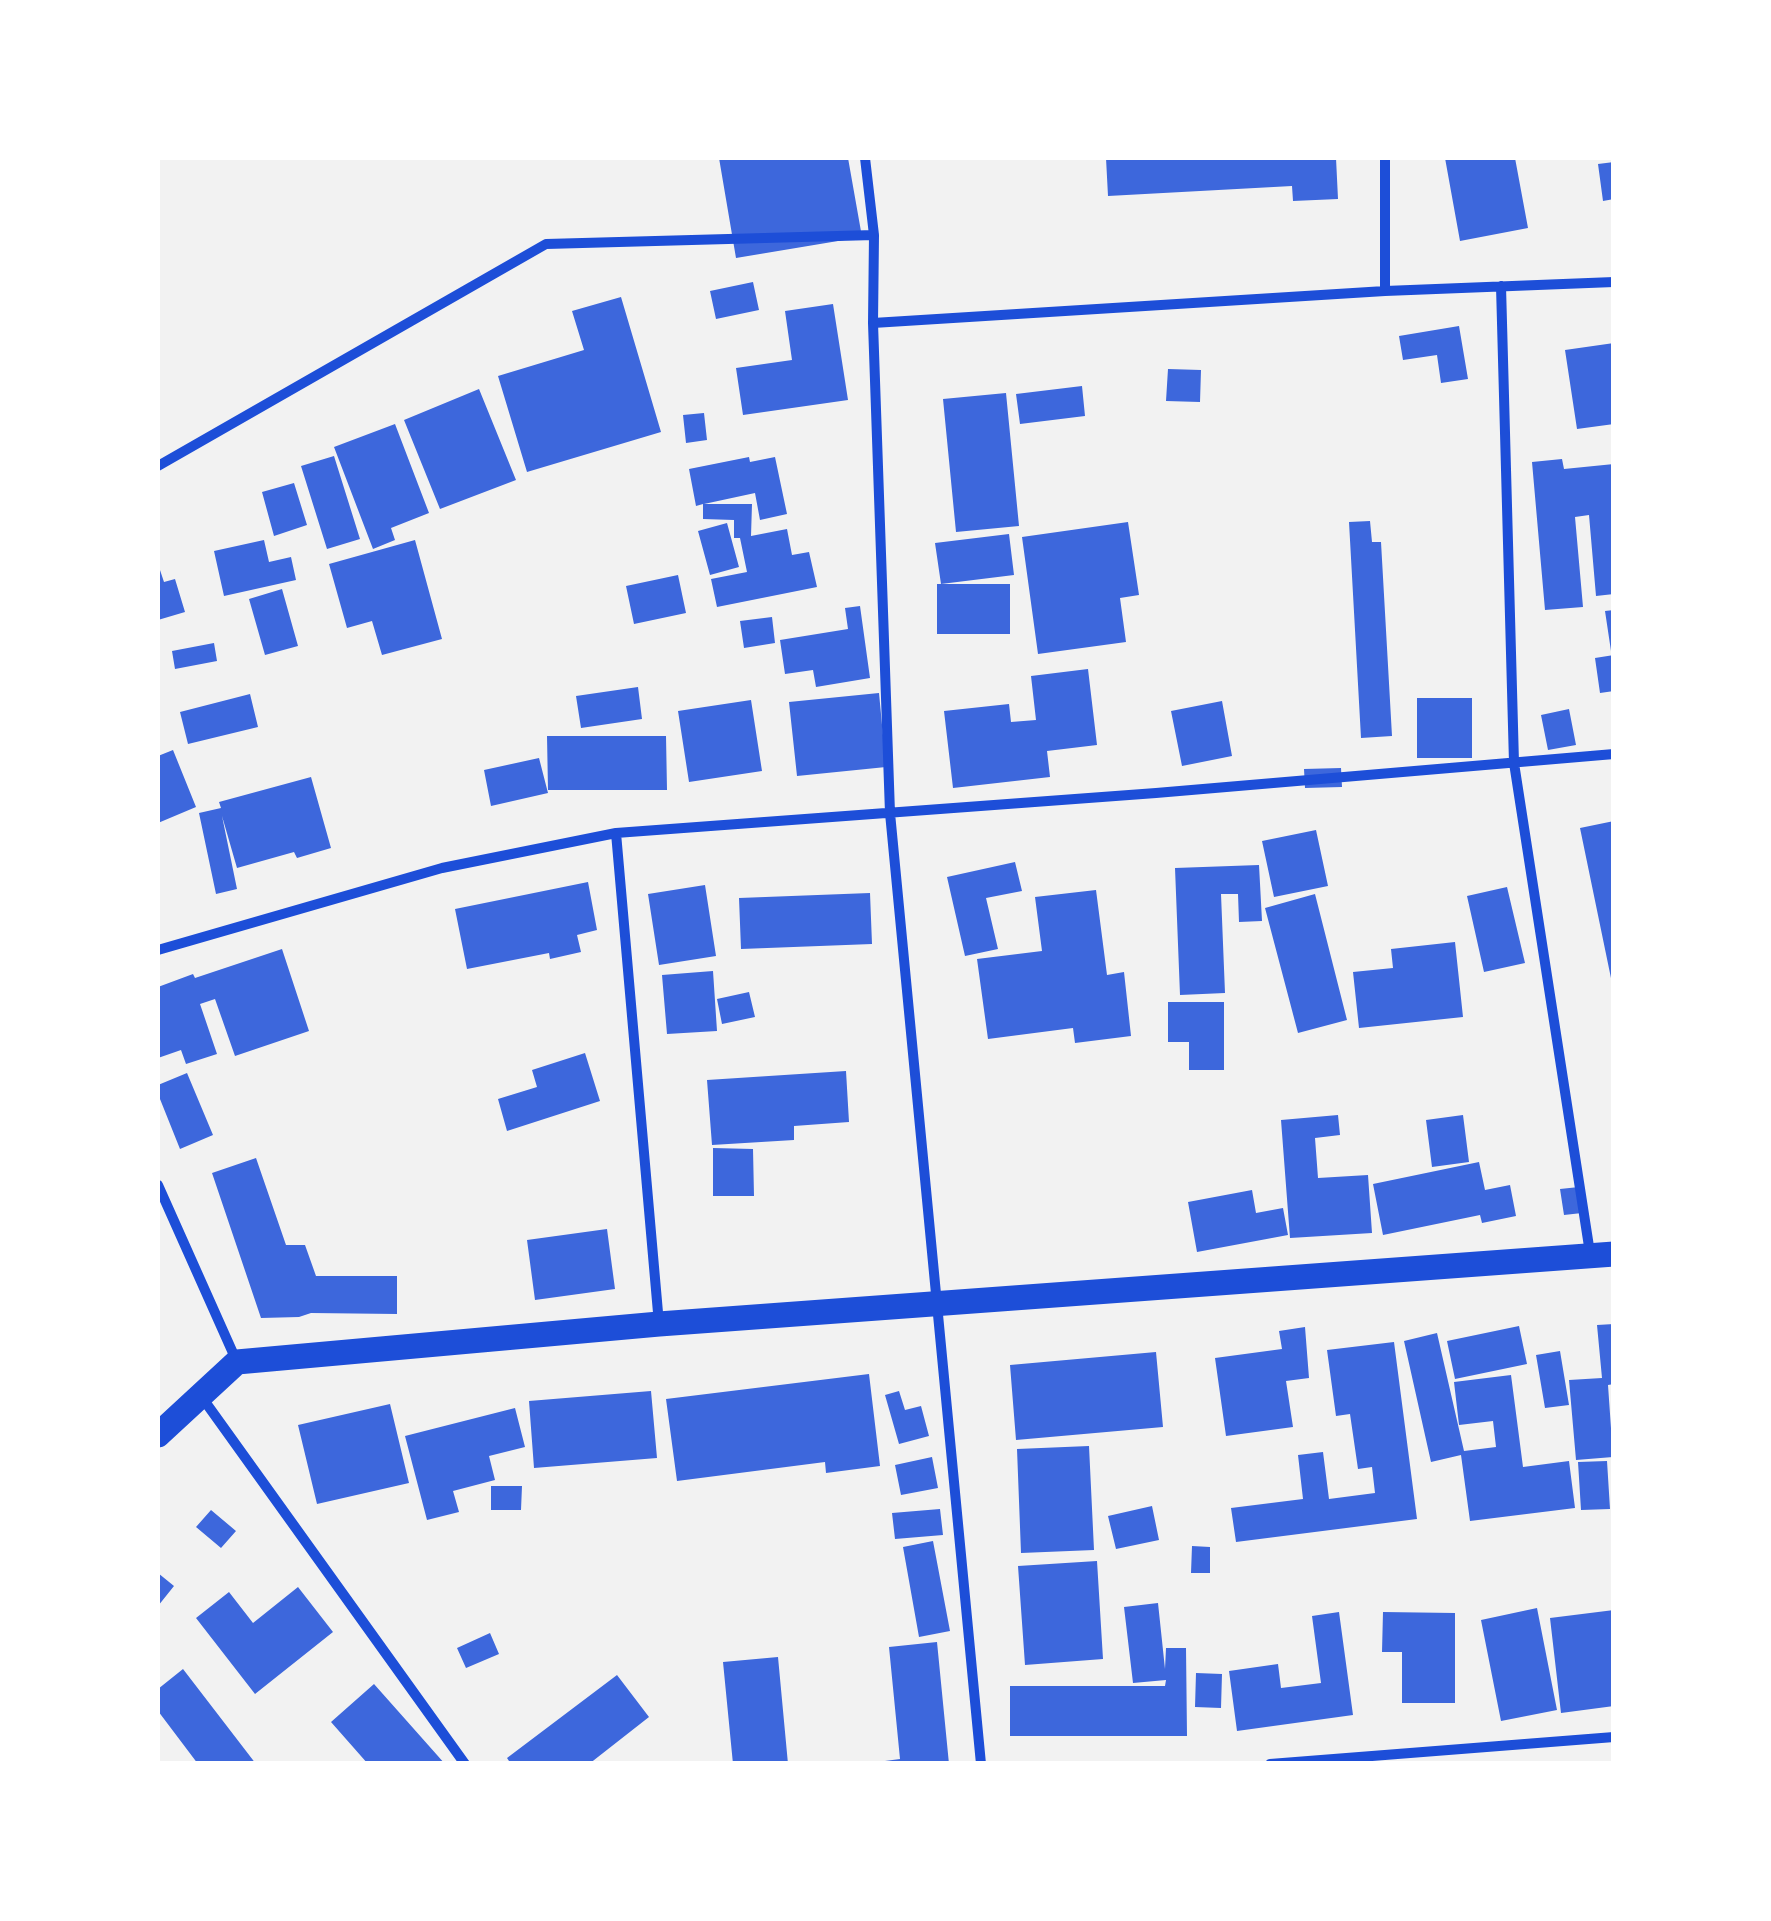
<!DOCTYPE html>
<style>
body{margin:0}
#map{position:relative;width:1771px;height:1921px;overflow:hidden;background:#f2f2f2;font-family:Poppins,sans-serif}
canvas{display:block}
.frame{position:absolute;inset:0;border:160px solid #fff;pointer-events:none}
</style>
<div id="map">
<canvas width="1771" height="1921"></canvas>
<div class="frame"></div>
</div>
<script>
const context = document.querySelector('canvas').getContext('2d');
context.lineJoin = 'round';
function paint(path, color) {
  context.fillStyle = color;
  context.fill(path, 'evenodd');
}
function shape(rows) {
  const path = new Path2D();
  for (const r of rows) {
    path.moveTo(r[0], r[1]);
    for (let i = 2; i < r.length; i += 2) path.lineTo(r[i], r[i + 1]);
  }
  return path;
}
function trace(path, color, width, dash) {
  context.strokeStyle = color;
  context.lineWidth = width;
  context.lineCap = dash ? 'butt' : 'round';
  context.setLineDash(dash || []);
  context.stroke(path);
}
paint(shape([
 [719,158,848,158,862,237,736,258],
 [1106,158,1336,158,1338,199,1293,201,1292,186,1108,196],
 [1445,158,1515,158,1528,228,1460,241],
 [1614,162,1614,199,1603,201,1598,164],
 [753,282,759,310,716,319,710,291],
 [621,297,661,432,527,472,498,376,584,350,572,311],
 [833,304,848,400,743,415,736,368,792,360,785,311],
 [1459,326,1468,379,1441,383,1437,355,1403,360,1399,336],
 [1614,343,1614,424,1577,429,1565,350],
 [1168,369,1201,370,1200,402,1166,401],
 [1082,386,1085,416,1020,424,1016,394],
 [479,389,516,480,440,509,404,420],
 [1006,393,1019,526,956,532,943,399],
 [704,413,707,440,686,443,683,415],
 [395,424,429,513,391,528,395,540,373,549,334,447],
 [334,456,360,539,327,549,301,466],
 [749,457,750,462,775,457,787,514,760,520,755,493,704,504,752,504,751,536,787,529,792,555,809,552,817,587,717,607,711,579,747,572,740,538,734,538,734,520,703,519,703,504,696,506,689,469],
 [1562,459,1564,469,1614,464,1614,594,1596,596,1589,515,1575,517,1583,607,1545,610,1532,462],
 [294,483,307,525,274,536,262,492],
 [1370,521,1372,542,1381,542,1392,736,1361,738,1349,522],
 [1128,522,1139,595,1120,598,1126,642,1038,654,1022,537],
 [727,523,739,567,710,575,698,531],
 [1009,534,1014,575,941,584,1010,584,1010,634,937,634,937,584,941,584,935,543],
 [264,540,269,562,291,557,296,580,224,596,214,551],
 [415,540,442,639,382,655,372,621,347,628,329,564],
 [158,564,164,582,175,579,185,612,158,620],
 [678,575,686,613,634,624,626,586],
 [282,589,298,646,265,655,249,599],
 [860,606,870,678,816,687,813,670,785,674,780,640,848,629,845,608],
 [1614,610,1614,651,1611,651,1605,611],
 [772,617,775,643,744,648,740,621],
 [214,643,217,661,175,669,172,651],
 [1614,655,1614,691,1600,693,1595,658],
 [1088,669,1097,745,1047,751,1050,777,953,788,944,711,1009,704,1011,722,1036,720,1031,676],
 [638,687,642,719,581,728,576,696],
 [879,693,886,767,797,776,789,702],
 [250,694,258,727,188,744,180,712],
 [1417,698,1472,698,1472,758,1417,758],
 [751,700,762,771,689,782,678,711],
 [1222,701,1232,756,1182,766,1171,711],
 [1569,709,1576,745,1548,750,1541,715],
 [547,736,666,736,667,790,548,790],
 [173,750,196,807,158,823,158,756],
 [539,758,548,793,491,806,484,770],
 [1341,768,1342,787,1305,788,1304,769],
 [311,777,331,848,297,858,294,852,237,868,222,816,237,889,216,894,199,813,221,808,219,802],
 [1614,821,1614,983,1612,983,1580,828],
 [1316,830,1328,886,1274,897,1262,841],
 [1015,862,1022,891,986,898,998,949,965,956,947,877],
 [1259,865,1262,921,1239,922,1238,894,1221,894,1225,993,1180,995,1175,868],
 [588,882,597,930,577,935,581,952,550,959,549,953,467,969,455,909],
 [705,885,716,956,659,965,648,894],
 [1507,887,1525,963,1484,972,1467,896],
 [1096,890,1107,975,1124,972,1131,1036,1075,1043,1073,1028,988,1039,977,959,1042,951,1035,897],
 [870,893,872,944,741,949,739,898],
 [1315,894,1347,1020,1298,1033,1265,908],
 [1455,942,1463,1017,1359,1028,1353,972,1393,968,1391,949],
 [282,949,309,1031,235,1056,215,999,200,1004,217,1054,186,1064,181,1050,158,1058,158,987,193,974,195,978],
 [713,971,717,1031,667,1034,662,975],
 [749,992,755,1017,722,1024,717,999],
 [1168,1002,1224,1002,1224,1070,1189,1070,1189,1042,1168,1042],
 [585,1053,600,1101,507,1131,498,1099,537,1087,532,1070],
 [846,1071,849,1122,794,1126,794,1140,712,1145,707,1080],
 [187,1073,213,1135,180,1149,158,1094,158,1085],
 [1338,1115,1340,1135,1315,1138,1318,1178,1368,1175,1372,1233,1290,1238,1281,1120],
 [1463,1115,1469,1162,1432,1167,1426,1120],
 [713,1148,753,1149,754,1196,713,1196],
 [256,1158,286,1245,305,1245,316,1276,397,1276,397,1314,311,1313,299,1317,261,1318,212,1173],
 [1479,1162,1485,1190,1510,1185,1516,1216,1482,1223,1480,1215,1383,1235,1373,1184],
 [1579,1187,1582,1213,1564,1215,1560,1189],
 [1252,1190,1256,1213,1283,1208,1288,1235,1197,1252,1188,1202],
 [607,1229,615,1289,535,1300,527,1240],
 [1614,1324,1614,1384,1608,1385,1613,1457,1576,1460,1569,1380,1602,1378,1597,1325],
 [1519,1326,1527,1364,1455,1379,1447,1341],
 [1305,1327,1309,1378,1286,1381,1293,1427,1226,1436,1215,1358,1282,1349,1279,1331],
 [1437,1333,1464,1451,1496,1447,1493,1421,1459,1425,1454,1382,1511,1375,1523,1467,1569,1461,1575,1508,1470,1521,1461,1455,1431,1462,1404,1341],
 [1394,1342,1417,1519,1236,1542,1231,1508,1303,1499,1298,1455,1323,1452,1329,1499,1375,1493,1372,1467,1358,1469,1350,1414,1336,1416,1327,1350],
 [1560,1351,1569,1405,1545,1408,1536,1355],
 [1156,1352,1163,1427,1016,1440,1010,1365],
 [869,1374,880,1466,826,1473,825,1462,677,1481,666,1399],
 [651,1391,657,1458,534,1468,529,1401],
 [899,1391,905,1410,921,1406,929,1436,899,1444,885,1395],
 [390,1404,409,1483,317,1504,298,1425],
 [515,1408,525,1447,489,1456,495,1480,453,1491,459,1512,427,1520,405,1436],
 [1089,1446,1094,1550,1021,1553,1017,1449],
 [932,1457,938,1488,901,1495,895,1465],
 [1607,1461,1610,1509,1581,1510,1578,1462],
 [491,1486,522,1486,521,1510,491,1510],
 [1152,1506,1159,1540,1116,1549,1108,1516],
 [940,1509,943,1535,895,1539,892,1513],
 [211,1510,236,1531,221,1548,196,1527],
 [933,1541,950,1631,919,1637,903,1547],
 [1192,1546,1210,1547,1210,1573,1191,1573],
 [1097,1561,1103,1659,1025,1665,1018,1566],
 [158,1573,174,1586,158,1606],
 [298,1587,333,1632,255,1694,196,1618,229,1592,253,1623],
 [1158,1603,1165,1669,1166,1648,1186,1648,1187,1736,1010,1736,1010,1686,1165,1686,1166,1680,1133,1683,1124,1607],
 [1537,1608,1557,1710,1501,1721,1481,1620],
 [1614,1610,1614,1706,1561,1713,1550,1618],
 [1339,1612,1353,1715,1237,1731,1229,1671,1278,1664,1281,1688,1321,1683,1312,1616],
 [1383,1612,1455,1613,1455,1703,1402,1703,1402,1652,1382,1652],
 [490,1633,499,1654,466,1668,457,1648],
 [937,1642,949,1764,885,1764,885,1761,900,1759,889,1647],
 [778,1657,788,1764,733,1764,723,1662],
 [183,1669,256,1764,198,1764,158,1711,158,1689],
 [1196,1673,1222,1674,1221,1708,1195,1707],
 [617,1675,649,1717,589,1764,511,1764,507,1758],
 [374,1684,445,1764,368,1764,331,1722]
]), '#3d67dc');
trace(shape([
 [865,158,874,235,873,323,890,813,981,1764],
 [1385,158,1385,291],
 [1501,286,1514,763,1590,1253],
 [873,323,1385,291,1614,282],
 [158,466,546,244,874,235],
 [616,833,659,1324],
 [158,950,442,868,616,833,1156,793,1614,754],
 [158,1185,237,1362],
 [201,1396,465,1764],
 [1270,1764,1614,1737]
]), '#1d4ed8', 10);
trace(shape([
 [158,1435,237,1362,659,1324,1614,1254]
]), '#1d4ed8', 25);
</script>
